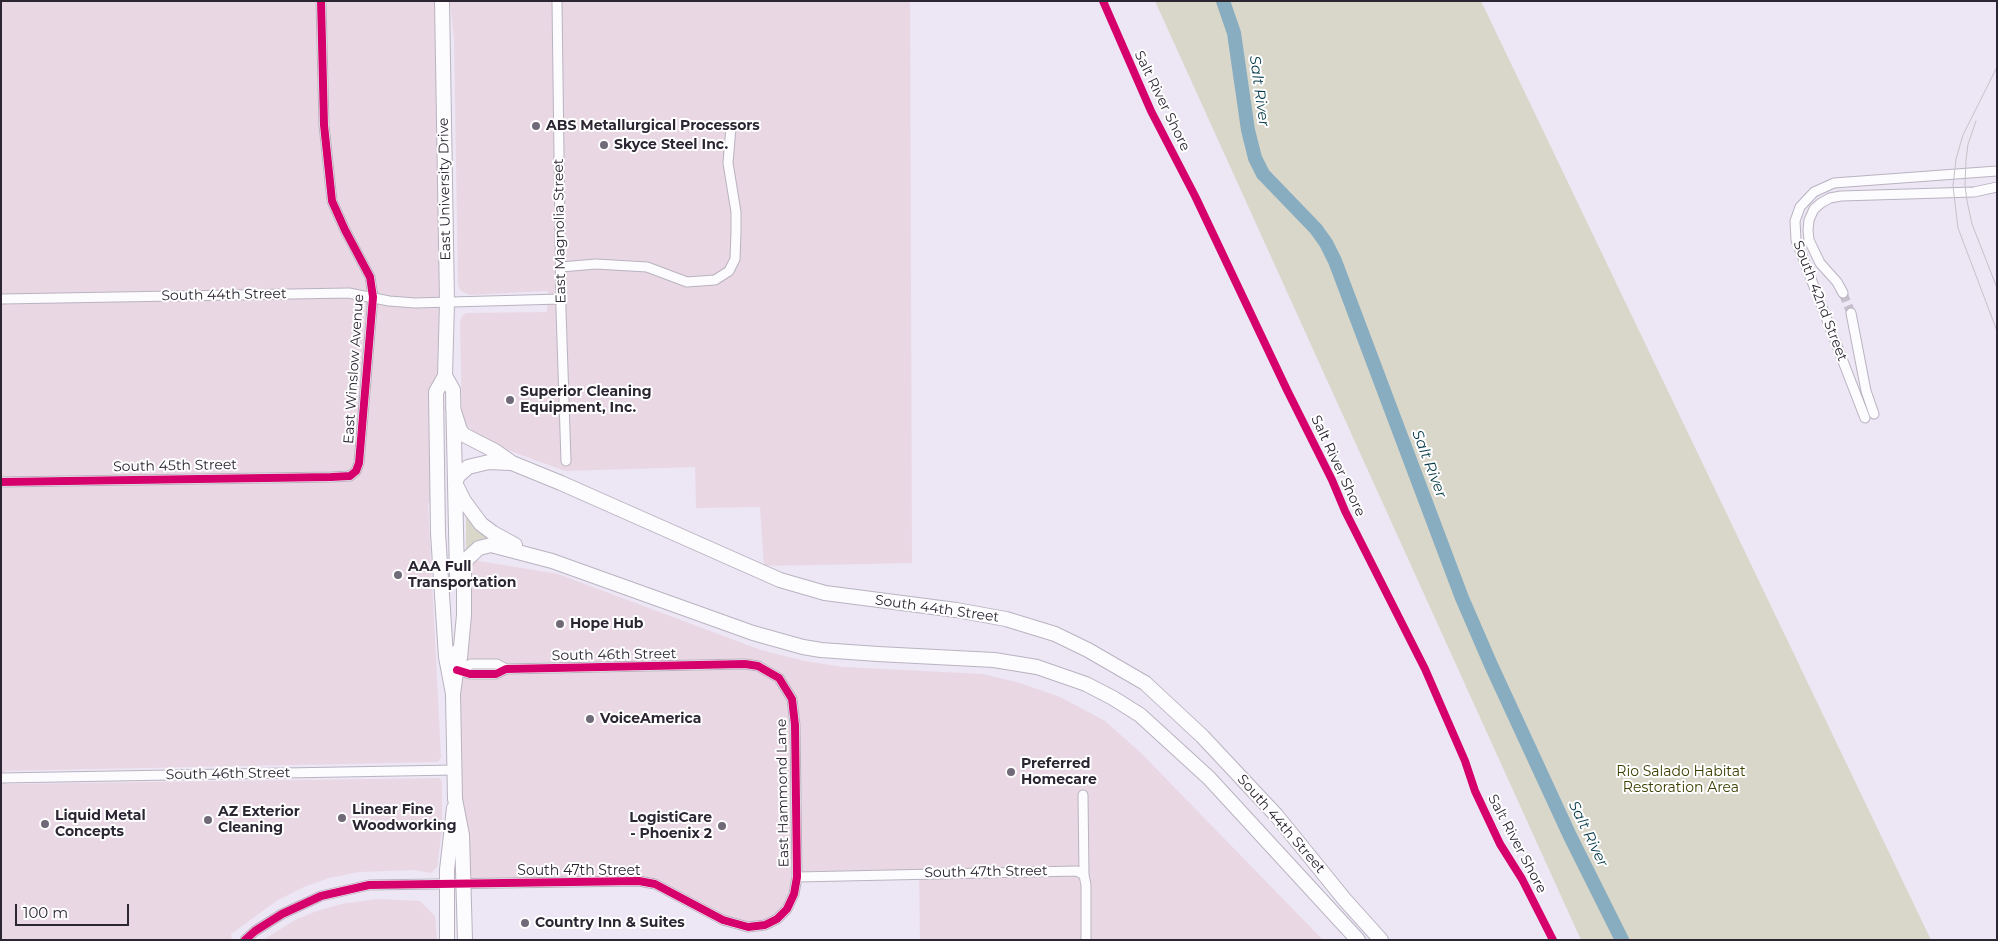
<!DOCTYPE html>
<style>
body{margin:0}
#map{position:relative;width:1998px;height:941px;overflow:hidden;background:#ede6f5;font-family:Montserrat,sans-serif}
canvas{display:block}
.frame{position:absolute;inset:0;border:2px solid #2c2633;pointer-events:none}
.scale{position:absolute;left:15px;top:904px;width:114px;height:22px;box-sizing:border-box;border:2px solid #2c2633;border-top:0;padding-left:6px;font-size:15px;line-height:18px;white-space:nowrap;color:#2c2633;-webkit-text-stroke:4px #fff;paint-order:stroke}
</style>
<div id="map">
<canvas width="1998" height="941"></canvas>
<div class="frame"></div>
<div class="scale">100 m</div>
</div>
<script>
const context = document.querySelector('canvas').getContext('2d');
context.lineJoin = 'round';
function paint(path, color) {
  context.fillStyle = color;
  context.fill(path, 'evenodd');
}
function shape(rows) {
  const path = new Path2D();
  for (const r of rows) {
    path.moveTo(r[0], r[1]);
    for (let i = 2; i < r.length; i += 2) path.lineTo(r[i], r[i + 1]);
  }
  return path;
}
function trace(path, color, width, dash) {
  context.strokeStyle = color;
  context.lineWidth = width;
  context.lineCap = dash ? 'butt' : 'round';
  context.setLineDash(dash || []);
  context.stroke(path);
}
function write(font, color, halo, rows, align = 'center') {
  context.font = font + ' Montserrat,sans-serif';
  context.lineWidth = 4;
  context.setLineDash([]);
  context.textBaseline = 'middle';
  context.strokeStyle = halo;
  context.fillStyle = color;
  for (const [text, x, y, turn = 0] of rows) {
    context.save();
    context.translate(x, y);
    context.rotate((+turn || 0) * Math.PI / 180);
    context.textAlign = isNaN(turn) ? turn : align;
    if (halo) context.strokeText(text, 0, 0);
    context.fillText(text, 0, 0);
    context.restore();
  }
}
paint(shape([
 [1,1,436,1,440,302,436,392,438,503,428,503,441,757,438,762,5,771,6,784,440,778,442,782,442,830,437,867,431,873,414,870,359,872,329,878,304,887,278,900,231,934,232,940,1,940],
 [450,1,910,1,912,563,764,566,760,507,696,508,695,467,565,471,483,441,462,420,460,323,462,316,466,313,547,312,548,291,469,295,460,290,458,285,454,40],
 [467,559,558,574,761,650,805,661,843,667,983,674,1020,683,1060,697,1105,721,1140,752,1323,940,920,940,919,874,797,877,794,894,777,919,748,927,655,884,463,884,455,770],
 [377,899,420,901,435,916,437,940,263,940,295,920,314,912,341,904]
]), '#e9d8e4');
paint(shape([
 [1155,1,1481,1,1931,940,1581,940],
 [466,516,490,538,467,551,466,549]
]), '#d9d7ca');
trace(shape([
 [1223,1,1234,33,1248,130,1255,158,1263,174,1316,229,1326,243,1335,261,1462,598,1491,665,1570,836,1622,940]
]), '#88adc0', 14);
trace(shape([
 [1843,293,1851,313]
]), '#c6c0ce', 9, [9, 4.5]);
const minor = shape([
 [557,1,561,310,566,461],
 [561,267,596,264,647,267,687,282,715,280,729,271,735,259,736,232,736,212,728,163,731,127],
 [1843,293,1837,282,1820,263,1809,240,1808,230,1809,220,1814,209,1821,203,1830,198,1841,196,1974,192,1997,187],
 [1,299,349,293,389,301,415,303,561,299],
 [1851,313,1866,391,1874,414],
 [1865,418,1796,240,1795,221,1800,207,1814,192,1834,183,1997,171],
 [1,482,331,477,350,476,356,471,359,463,373,297,370,277,345,230,332,201,324,125,321,1],
 [457,670,471,664,497,664,506,669],
 [1,778,455,770],
 [1083,795,1084,875,1086,885,1086,940],
 [797,877,1077,871,1084,875],
 [245,940,255,931,282,914,321,896,369,885,639,881,655,884,723,920,748,927,765,925,777,919,787,909,794,894,797,877,795,725,792,699,779,678,758,666,745,664,506,669,496,674,470,674,457,670]
]);
const primary = shape([
 [442,1,447,302,445,376,453,390,457,576],
 [445,376,436,392,438,533,446,657,453,694,455,799,462,835,465,940],
 [453,408,460,430,464,435,495,451,512,463,561,483,780,580,825,593,956,610,1006,619,1055,634,1088,650,1145,683,1202,736,1276,815,1345,900,1381,940],
 [511,463,489,462,468,467,458,476,455,483,464,501,481,524,493,533,515,545],
 [460,658,464,615,464,564,468,558,479,548,491,545,552,561,753,633,803,647,821,650,878,654,994,660,1037,667,1086,684,1113,698,1140,715,1209,778,1358,940],
 [453,694,459,650],
 [447,940,447,870,454,808]
]);
trace(minor, '#b9b3c0', 11);
trace(primary, '#b9b3c0', 16);
trace(minor, '#fcfbfe', 9);
trace(primary, '#fcfbfe', 14);
trace(shape([
 [1997,67,1963,135,1956,159,1953,186,1958,228,1997,331],
 [1976,121,1968,144,1966,160,1965,185,1967,201,1972,224,1997,288]
]), '#c4c2c7', 1);
trace(shape([
 [1103,1,1151,111,1195,196,1287,390,1332,480,1345,511,1425,669,1465,761,1475,791,1500,844,1522,879,1553,940],
 [1,482,331,477,350,476,356,471,359,463,373,297,370,277,345,230,332,201,324,125,321,1],
 [245,940,255,931,282,914,321,896,369,885,639,881,655,884,723,920,748,927,765,925,777,919,787,909,794,894,797,877,795,725,792,699,779,678,758,666,745,664,506,669,496,674,470,674,457,670]
]), '#d6006c', 8);
for (const [x, y, r, color] of [
 [536,126,5,"#706977"],
 [604,145,5,"#706977"],
 [510,400,5,"#706977"],
 [398,575,5,"#706977"],
 [560,624,5,"#706977"],
 [590,719,5,"#706977"],
 [1011,772,5,"#706977"],
 [342,818,5,"#706977"],
 [208,820,5,"#706977"],
 [45,824,5,"#706977"],
 [722,826,5,"#706977"],
 [525,923,5,"#706977"]
]) {
  const dot = new Path2D();
  dot.arc(x, y, r, 0, 2 * Math.PI);
  context.fillStyle = color;
  context.fill(dot);
  trace(dot, '#fff', 2);
}
write('14px', '#2c2633', '#fff', [
 ["Salt River Shore",1162,101,64],
 ["East University Drive",445,189,-91],
 ["East Magnolia Street",560,231,-91],
 ["South 44th Street",224,295,-1],
 ["South 42nd Street",1820,301,69],
 ["East Winslow Avenue",354,369,-86],
 ["South 45th Street",175,466,-1],
 ["Salt River Shore",1338,466,65],
 ["South 44th Street",937,609,8],
 ["South 46th Street",614,655,-1],
 ["South 46th Street",228,774,-1],
 ["East Hammond Lane",783,793,-91],
 ["South 44th Street",1281,824,49],
 ["Salt River Shore",1517,844,62],
 ["South 47th Street",579,871],
 ["South 47th Street",986,872,-1]
]);
write('bold 14px', '#2c2633', '#fff', [
 ["ABS Metallurgical Processors",546,126],
 ["Skyce Steel Inc.",614,145],
 ["Superior Cleaning",520,392],
 ["Equipment, Inc.",520,408],
 ["AAA Full",408,567],
 ["Transportation",408,583],
 ["Hope Hub",570,624],
 ["VoiceAmerica",600,719],
 ["Preferred",1021,764],
 ["Homecare",1021,780],
 ["Linear Fine",352,810],
 ["Woodworking",352,826],
 ["AZ Exterior",218,812],
 ["Cleaning",218,828],
 ["Liquid Metal",55,816],
 ["Concepts",55,832],
 ["LogistiCare",712,818,"right"],
 ["- Phoenix 2",712,834,"right"],
 ["Country Inn & Suites",535,923]
], 'left');
write('14px', '#3c3e00', '#fff', [
 ["Rio Salado Habitat",1681,772],
 ["Restoration Area",1681,788]
]);
write('italic 15px', '#063b4b', '#fff', [
 ["Salt River",1259,91,82],
 ["Salt River",1429,464,69],
 ["Salt River",1588,834,64]
]);
</script>
